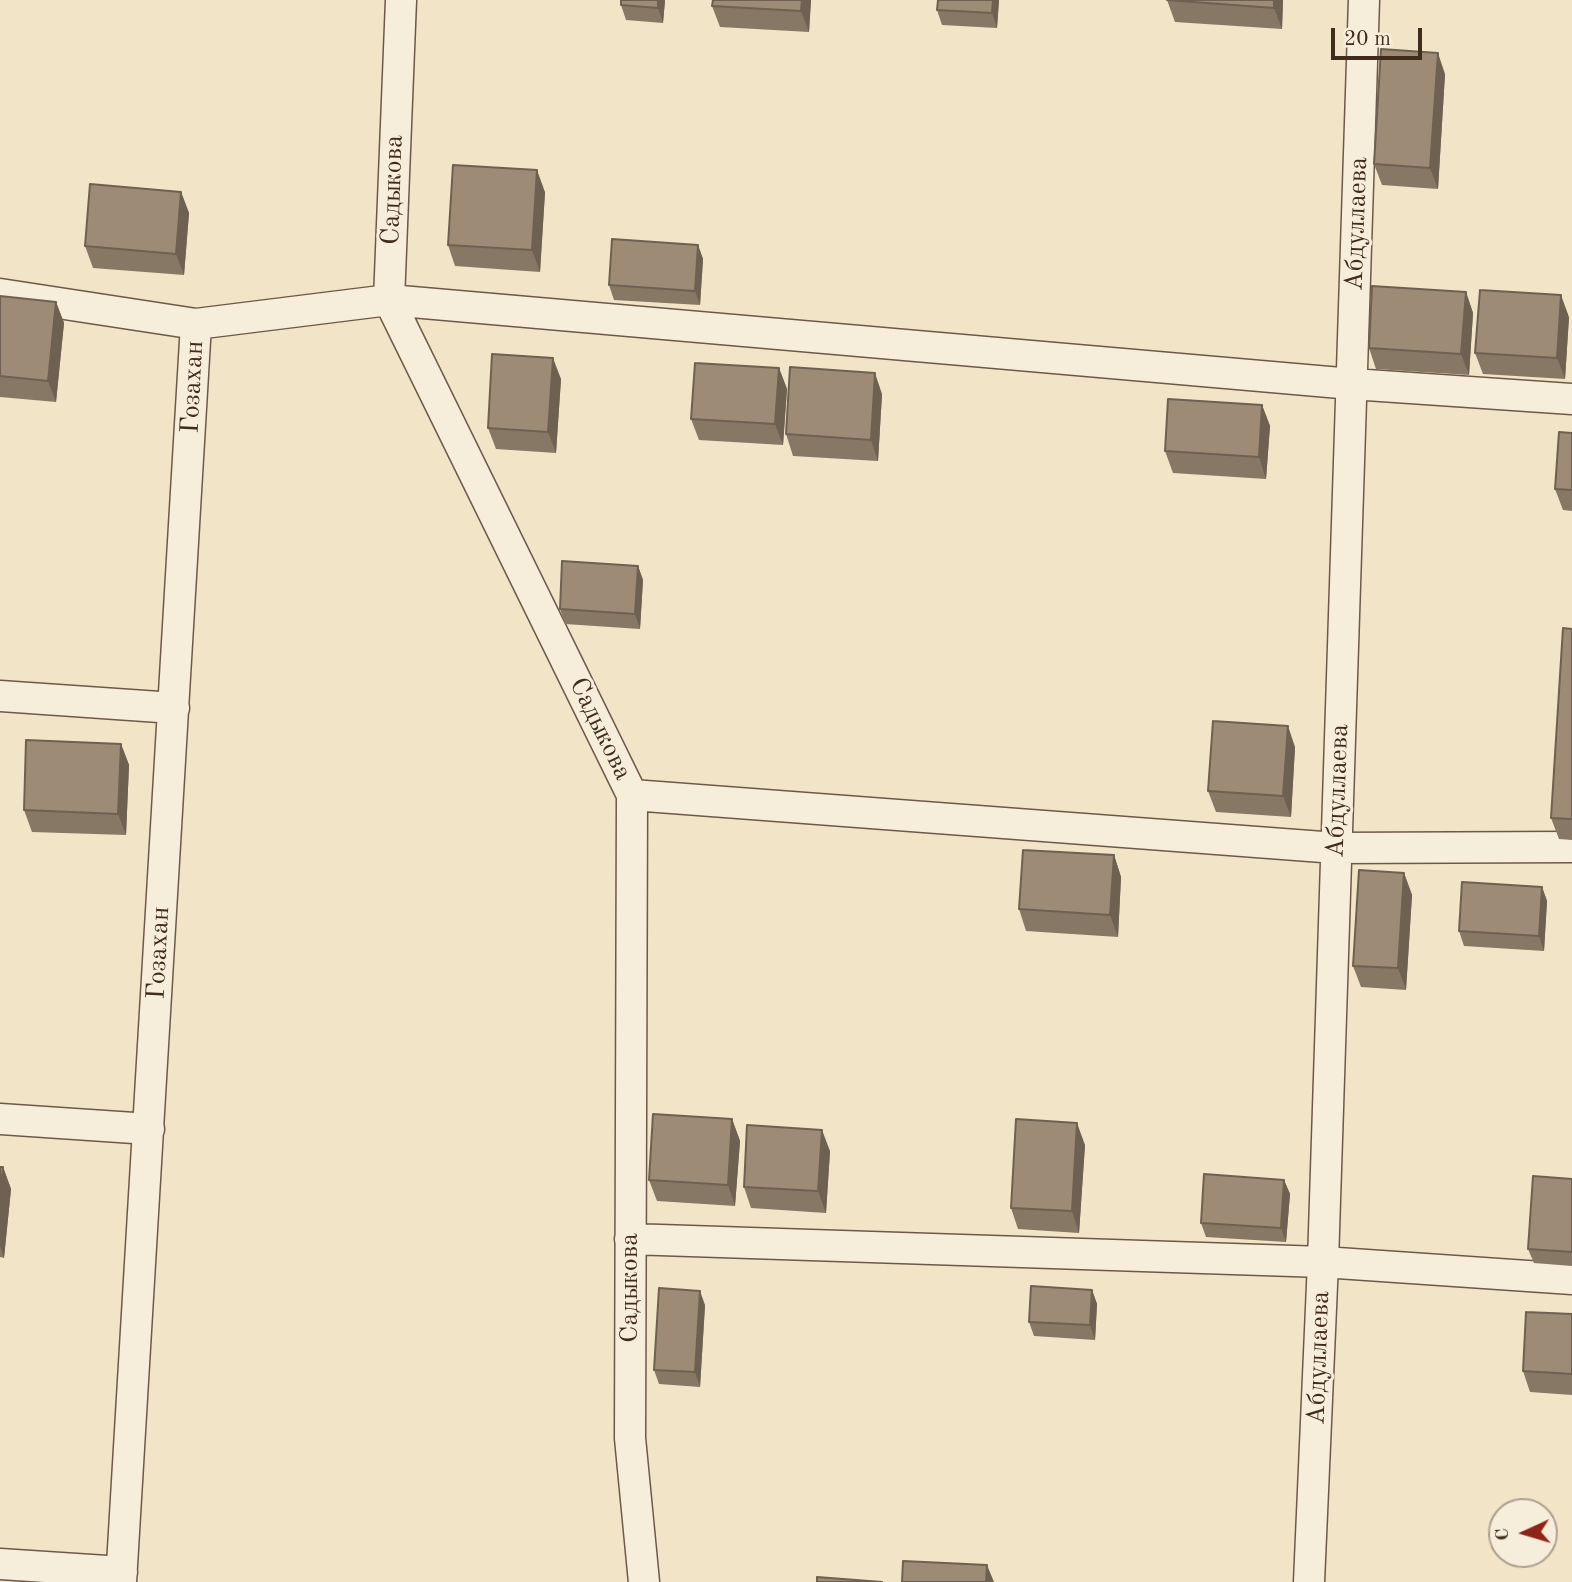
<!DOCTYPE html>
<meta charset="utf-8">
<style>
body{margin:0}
#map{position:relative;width:1572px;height:1582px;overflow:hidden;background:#f2e4c7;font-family:"Old Standard TT",serif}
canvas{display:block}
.north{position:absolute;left:1488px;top:1498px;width:70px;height:70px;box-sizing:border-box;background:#f7eddb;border:2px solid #ae9f8f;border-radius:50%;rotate:266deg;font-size:19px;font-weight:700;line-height:28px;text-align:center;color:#412b1d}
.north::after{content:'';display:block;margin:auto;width:24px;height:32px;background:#8f2418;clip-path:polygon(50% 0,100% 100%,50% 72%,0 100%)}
.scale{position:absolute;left:1331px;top:28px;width:91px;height:32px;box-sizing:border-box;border:4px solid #412b1d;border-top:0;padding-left:9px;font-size:21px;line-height:24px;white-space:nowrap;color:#412b1d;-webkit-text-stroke:5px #f7eddb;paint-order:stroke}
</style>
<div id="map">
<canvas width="1572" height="1582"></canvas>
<div class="north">С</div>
<div class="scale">20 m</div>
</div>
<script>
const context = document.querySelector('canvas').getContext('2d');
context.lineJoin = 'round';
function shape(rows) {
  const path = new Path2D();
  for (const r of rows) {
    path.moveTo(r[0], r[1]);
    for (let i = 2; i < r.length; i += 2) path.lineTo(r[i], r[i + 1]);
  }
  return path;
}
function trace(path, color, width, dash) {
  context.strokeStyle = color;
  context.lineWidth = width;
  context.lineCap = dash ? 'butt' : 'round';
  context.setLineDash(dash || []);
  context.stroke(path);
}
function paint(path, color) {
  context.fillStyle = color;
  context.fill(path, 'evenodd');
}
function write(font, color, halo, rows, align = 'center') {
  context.font = font + ' "Old Standard TT",serif';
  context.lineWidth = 6;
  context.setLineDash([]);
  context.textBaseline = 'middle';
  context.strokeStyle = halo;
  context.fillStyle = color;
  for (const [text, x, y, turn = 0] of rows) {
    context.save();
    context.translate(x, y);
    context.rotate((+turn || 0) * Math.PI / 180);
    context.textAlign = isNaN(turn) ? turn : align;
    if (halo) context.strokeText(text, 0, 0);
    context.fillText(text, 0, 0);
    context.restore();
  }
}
const minor = shape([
 [401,0,389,300,632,795,630,1438,644,1582],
 [0,294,196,324,389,300,1352,384,1572,399],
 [0,696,174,708],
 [632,795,1336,848,1572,847],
 [0,1119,149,1129],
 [630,1239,1323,1262,1572,1279],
 [0,1564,122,1572],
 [121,1582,196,324],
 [1309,1582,1323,1262,1364,0]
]);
trace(minor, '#6d5948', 33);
trace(minor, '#f7eddb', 30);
paint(shape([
 [665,0,663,23,626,20,621,5],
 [811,0,809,32,720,27,712,6],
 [999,0,997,28,942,25,937,10],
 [1167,0,1283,0,1282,29,1175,22],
 [1445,74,1438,189,1382,185,1374,164],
 [181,192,189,213,184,275,93,268,85,246],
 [545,192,540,272,455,266,448,245],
 [698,245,703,259,700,305,614,300,609,285],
 [1466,292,1473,313,1469,375,1376,369,1369,348],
 [0,296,56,302,64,323,56,402,0,397],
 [1569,317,1565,379,1483,374,1475,353],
 [779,368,787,389,783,445,699,440,691,419],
 [561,379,556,453,496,449,488,428],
 [882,394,878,461,793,456,786,434],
 [1262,405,1270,426,1266,479,1173,473,1165,451],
 [1572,433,1572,511,1563,510,1555,489],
 [638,566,643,580,640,629,565,624,560,609],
 [1572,629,1572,840,1559,839,1551,818],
 [121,744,129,765,126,835,32,832,24,810],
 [1295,747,1291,817,1216,812,1208,791],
 [1114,855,1121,877,1118,937,1026,931,1019,909],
 [1404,873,1412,895,1406,990,1361,987,1353,966],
 [1542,887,1547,901,1544,951,1464,946,1459,931],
 [732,1119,740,1141,735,1206,657,1201,649,1180],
 [1085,1145,1079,1233,1018,1229,1011,1208],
 [830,1151,826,1213,751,1208,744,1187],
 [0,1167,3,1167,11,1189,4,1258,0,1257],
 [1572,1179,1572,1266,1534,1263,1528,1249],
 [1284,1180,1290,1194,1286,1242,1206,1237,1201,1223],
 [1092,1290,1097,1304,1095,1340,1034,1336,1029,1322],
 [705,1305,700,1387,659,1384,654,1370],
 [1572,1314,1572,1395,1530,1392,1523,1371]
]), '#877865');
paint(shape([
 [658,0,665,0,663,23,658,8],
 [802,0,811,0,809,32,801,11],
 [993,0,999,0,997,28,992,13],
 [1274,0,1283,0,1282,29,1274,8],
 [1438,53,1445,74,1438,189,1430,168],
 [537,170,545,192,540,272,532,250],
 [181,192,189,213,184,275,176,254],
 [698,245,703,259,700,305,695,291],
 [1466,292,1473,313,1469,375,1461,354],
 [1561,295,1569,317,1565,379,1557,358],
 [56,302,64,323,56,402,48,381],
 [553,358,561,379,556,453,548,432],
 [779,368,787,389,783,445,775,424],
 [875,373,882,394,878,461,871,440],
 [1262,405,1270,426,1266,479,1259,457],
 [638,566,643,580,640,629,635,614],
 [1288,726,1295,747,1291,817,1283,796],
 [121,744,129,765,126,835,118,814],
 [1114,855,1121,877,1118,937,1110,915],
 [1404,873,1412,895,1406,990,1398,968],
 [1542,887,1547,901,1544,951,1539,936],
 [732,1119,740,1141,735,1206,728,1185],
 [1077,1123,1085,1145,1079,1233,1072,1211],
 [822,1130,830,1151,826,1213,818,1191],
 [3,1167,11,1189,4,1258,0,1246,0,1200],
 [1284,1180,1290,1194,1286,1242,1281,1228],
 [1092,1290,1097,1304,1095,1340,1090,1325],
 [700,1291,705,1305,700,1387,695,1372],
 [987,1565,994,1582,986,1582]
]), '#6e6152');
const building = shape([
 [621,0,658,0,658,8,621,5,621,0],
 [713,0,802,0,801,11,712,6,713,0],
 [938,0,993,0,992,13,937,10,938,0],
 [1167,0,1274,0,1274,8,1167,0],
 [1381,49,1438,53,1430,168,1374,164,1381,49],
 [453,165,537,170,532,250,448,245,453,165],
 [90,184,181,192,176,254,85,246,90,184],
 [612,239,698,245,695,291,609,285,612,239],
 [1372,286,1466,292,1461,354,1369,348,1372,286],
 [1480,290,1561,295,1557,358,1475,353,1480,290],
 [0,296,56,302,48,381,0,376,0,296],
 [492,354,553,358,548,432,488,428,492,354],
 [695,363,779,368,775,424,691,419,695,363],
 [790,367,875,373,871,440,786,434,790,367],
 [1168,399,1262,405,1259,457,1165,451,1168,399],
 [1559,432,1572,433,1572,490,1555,489,1559,432],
 [562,561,638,566,635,614,560,609,562,561],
 [1563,628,1572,629,1572,819,1551,818,1563,628],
 [1213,721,1288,726,1283,796,1208,791,1213,721],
 [26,740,121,744,118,814,24,810,26,740],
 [1023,850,1114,855,1110,915,1019,909,1023,850],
 [1359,870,1404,873,1398,968,1353,966,1359,870],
 [1462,882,1542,887,1539,936,1459,931,1462,882],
 [653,1114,732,1119,728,1185,649,1180,653,1114],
 [1016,1119,1077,1123,1072,1211,1011,1208,1016,1119],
 [747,1125,822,1130,818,1191,744,1187,747,1125],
 [0,1167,3,1167,0,1200,0,1167],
 [1204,1174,1284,1180,1281,1228,1201,1223,1204,1174],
 [1533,1176,1572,1179,1572,1252,1528,1249,1533,1176],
 [1031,1286,1092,1290,1090,1325,1029,1322,1031,1286],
 [659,1288,700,1291,695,1372,654,1370,659,1288],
 [1526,1312,1572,1314,1572,1374,1523,1371,1526,1312],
 [903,1561,987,1565,986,1582,902,1582,903,1561],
 [817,1577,882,1582,817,1582,817,1577]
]);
paint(building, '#9d8b75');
trace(building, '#6e6152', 2);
write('26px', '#412b1d', '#f7eddb', [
 ["Садыкова",393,190,-88],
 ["Абдуллаева",1357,224,-88],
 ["Гозахан",193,387,-87],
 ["Садыкова",600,729,64],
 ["Абдуллаева",1338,791,-88],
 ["Гозахан",159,953,-87],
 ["Садыкова",630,1288,-90],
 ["Абдуллаева",1319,1358,-88]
]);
</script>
